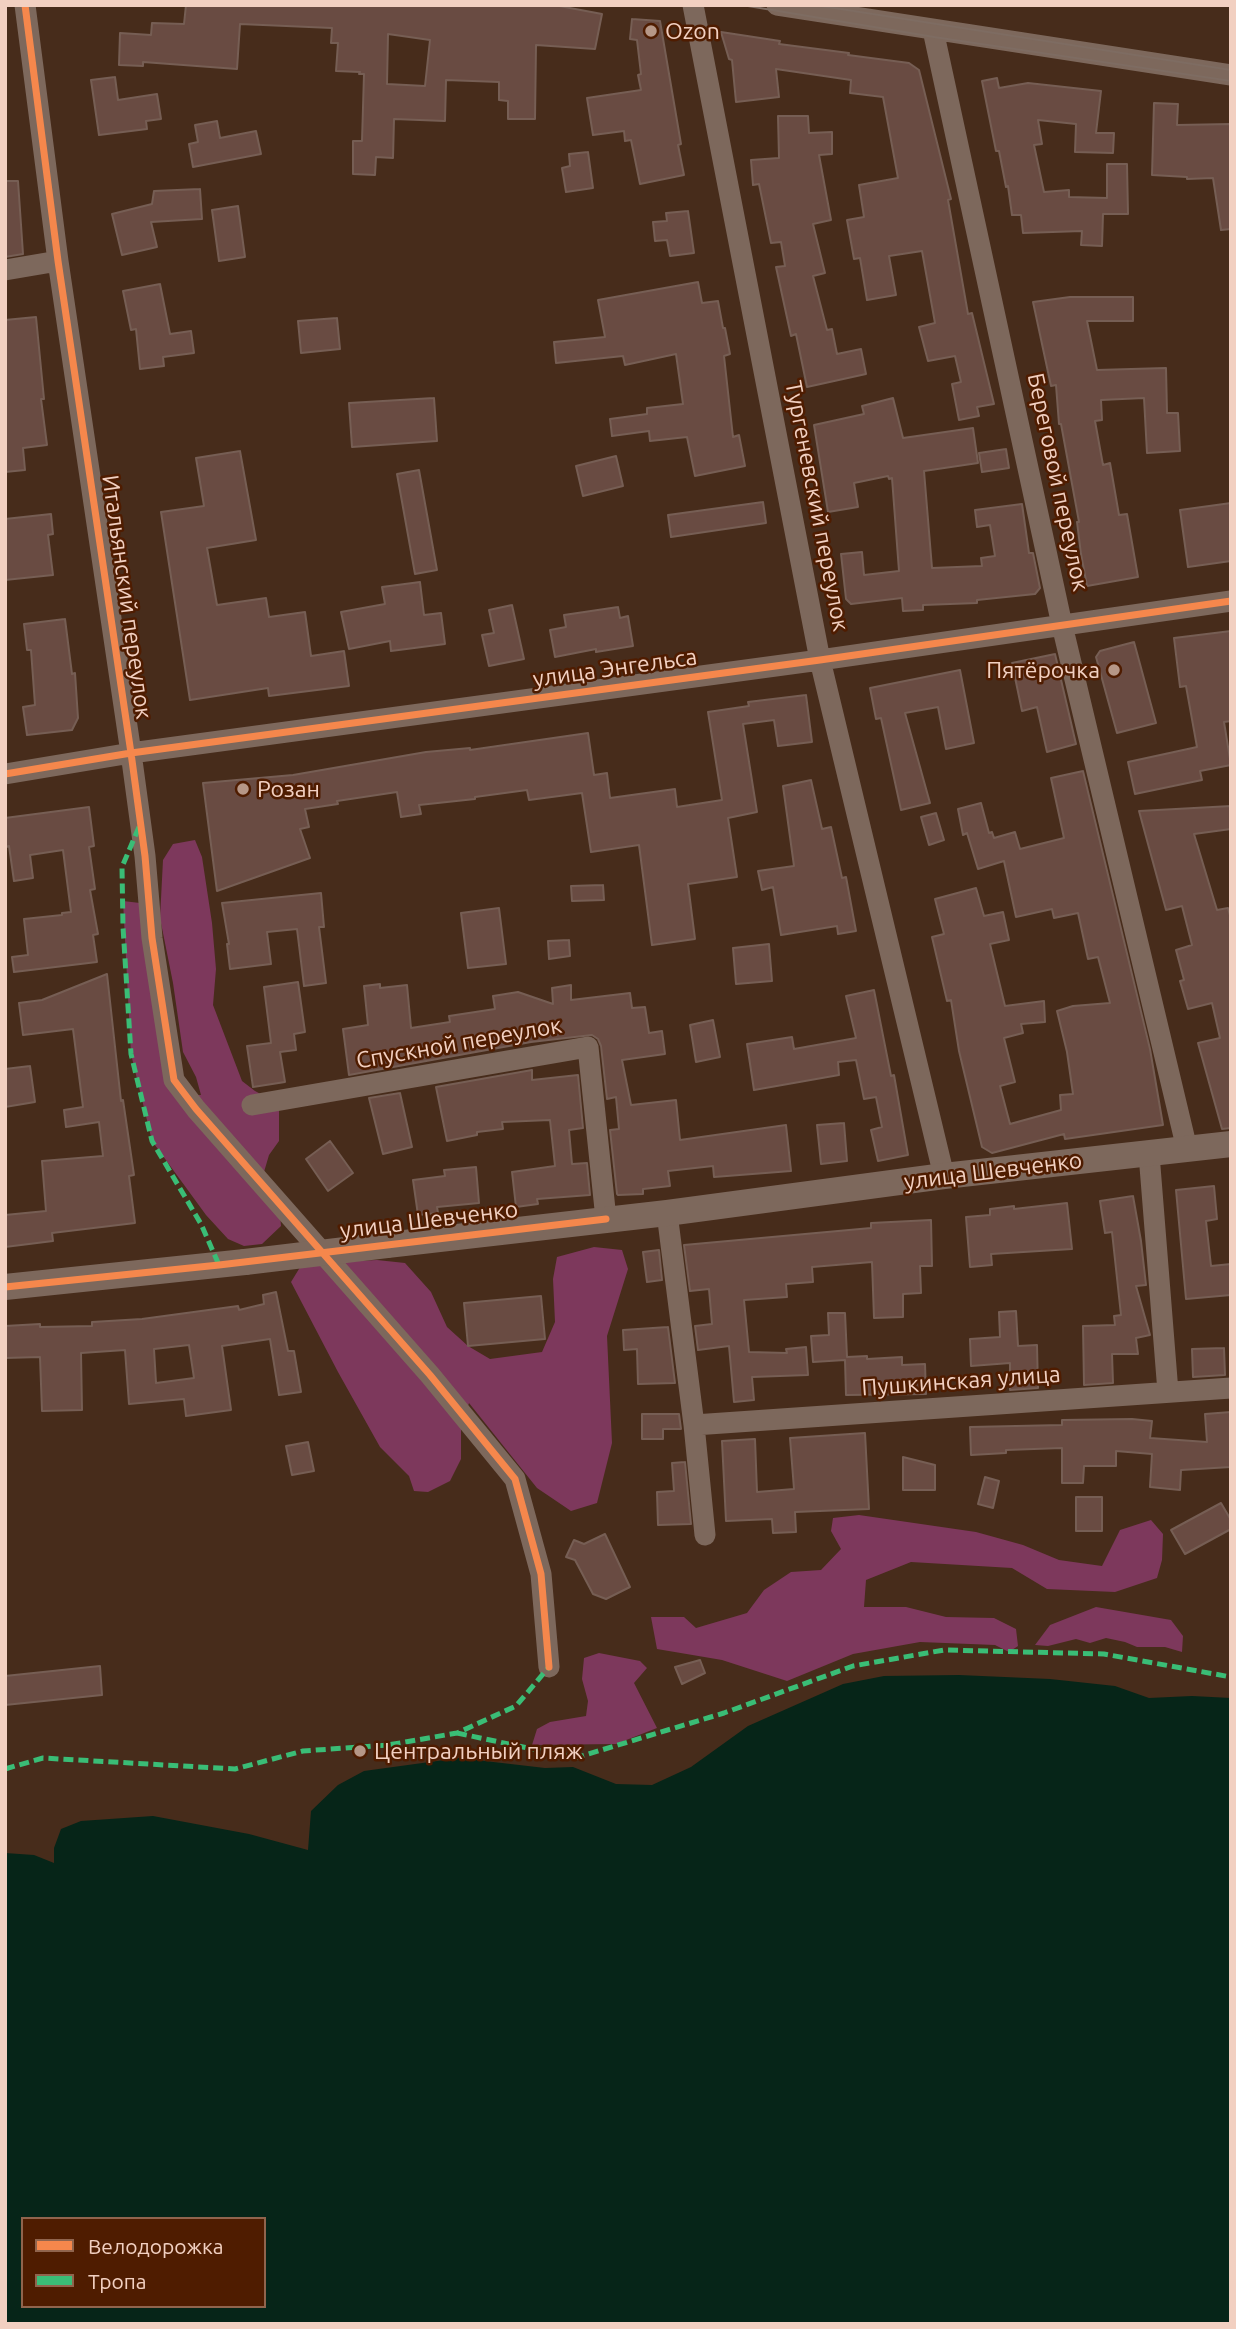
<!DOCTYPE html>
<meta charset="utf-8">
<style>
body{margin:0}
#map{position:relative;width:1236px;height:2329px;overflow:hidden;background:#472c1b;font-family:Ubuntu,sans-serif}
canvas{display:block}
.frame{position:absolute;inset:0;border:7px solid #f2d0c1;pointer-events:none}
.legend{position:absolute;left:21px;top:2217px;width:245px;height:91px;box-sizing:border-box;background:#4f1c00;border:2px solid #90644d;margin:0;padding:9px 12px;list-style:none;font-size:21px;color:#f2d0c1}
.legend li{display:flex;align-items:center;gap:14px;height:35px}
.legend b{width:35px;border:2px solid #90644d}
</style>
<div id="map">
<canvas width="1236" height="2329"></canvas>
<div class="frame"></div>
<ul class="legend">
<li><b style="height:9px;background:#f5874c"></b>Велодорожка</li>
<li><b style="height:9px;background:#3abd76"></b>Тропа</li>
</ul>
</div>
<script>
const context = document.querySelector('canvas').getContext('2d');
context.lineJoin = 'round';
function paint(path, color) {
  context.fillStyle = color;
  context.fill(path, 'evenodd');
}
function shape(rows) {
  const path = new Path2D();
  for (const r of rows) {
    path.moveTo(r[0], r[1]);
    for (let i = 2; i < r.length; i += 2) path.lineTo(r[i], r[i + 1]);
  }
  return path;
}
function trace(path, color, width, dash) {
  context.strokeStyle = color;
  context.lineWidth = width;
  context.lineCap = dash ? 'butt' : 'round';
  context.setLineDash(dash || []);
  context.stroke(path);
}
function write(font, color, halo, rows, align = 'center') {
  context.font = font + ' Ubuntu,sans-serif';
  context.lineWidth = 5;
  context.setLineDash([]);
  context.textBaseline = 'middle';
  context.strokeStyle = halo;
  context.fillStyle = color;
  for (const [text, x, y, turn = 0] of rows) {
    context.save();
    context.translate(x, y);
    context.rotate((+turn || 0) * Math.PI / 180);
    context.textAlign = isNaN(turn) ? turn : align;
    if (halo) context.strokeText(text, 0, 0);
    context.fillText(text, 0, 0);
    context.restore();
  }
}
paint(shape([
 [195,840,202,857,212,923,216,969,213,1005,242,1081,255,1091,279,1104,279,1141,269,1155,264,1172,278,1190,281,1226,262,1244,244,1246,228,1239,206,1215,152,1141,131,1054,123,901,140,903,177,1068,193,1095,201,1095,196,1077,183,1052,173,983,160,918,163,860,173,844],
 [594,1247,622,1250,628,1269,607,1336,612,1443,597,1503,571,1511,537,1488,469,1403,461,1428,461,1459,450,1481,428,1492,414,1491,409,1476,380,1447,338,1372,291,1282,302,1264,377,1260,405,1263,431,1292,447,1327,468,1346,490,1359,542,1352,555,1322,553,1279,557,1257],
 [859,1515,976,1532,1023,1545,1059,1560,1102,1566,1120,1530,1151,1520,1163,1534,1162,1560,1157,1578,1115,1592,1047,1589,1012,1568,911,1562,866,1580,864,1607,906,1607,946,1617,994,1618,1016,1629,1018,1646,1009,1652,995,1645,920,1642,853,1654,787,1681,722,1660,657,1649,651,1617,684,1617,696,1628,747,1613,764,1590,791,1572,821,1570,841,1549,831,1531,833,1518],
 [1096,1607,1171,1620,1183,1636,1182,1652,1165,1647,1137,1647,1125,1642,1106,1638,1090,1643,1076,1639,1048,1646,1035,1645,1050,1625],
 [599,1653,640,1661,647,1668,634,1683,657,1728,616,1744,532,1745,537,1729,550,1722,586,1716,588,1701,582,1679,584,1658]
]), '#7d385c');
paint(shape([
 [959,1675,1050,1679,1115,1686,1149,1698,1192,1696,1231,1698,1231,2324,5,2324,5,1853,34,1855,54,1863,54,1848,61,1829,81,1821,153,1816,249,1834,308,1850,311,1811,338,1785,364,1771,459,1758,545,1768,573,1767,616,1784,652,1785,691,1767,748,1726,843,1684,884,1676],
 [23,2219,264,2219,264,2306,23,2306]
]), '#062518');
const building = shape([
 [186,5,554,5,602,14,595,49,536,45,535,119,508,119,508,101,499,100,499,82,446,80,445,121,394,119,393,158,376,157,375,175,353,174,353,141,362,141,364,74,359,74,360,72,336,71,338,43,331,43,332,28,240,24,237,69,143,62,143,66,119,65,120,33,151,35,152,23,184,24,186,5],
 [388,34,430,40,425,86,387,84,388,34],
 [632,19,660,21,681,144,678,145,684,175,640,184,631,140,625,141,624,131,593,135,587,98,641,90,638,75,641,74,637,40,630,39,632,19],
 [721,32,780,41,779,44,849,53,848,55,909,63,919,70,951,199,948,200,968,314,972,313,994,404,977,407,979,416,959,420,952,384,961,382,955,356,928,361,919,327,935,323,922,251,889,256,896,295,867,300,860,258,854,259,847,220,864,217,859,185,898,178,883,97,850,93,851,80,776,69,779,97,736,102,732,60,729,59,721,32],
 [115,77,118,100,157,94,161,119,146,121,147,129,99,135,91,80,115,77],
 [997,78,999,88,1028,83,1101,91,1096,133,1114,133,1113,153,1075,152,1076,124,1038,120,1042,144,1034,145,1044,192,1069,190,1069,197,1107,198,1107,164,1127,164,1128,214,1103,214,1102,246,1081,245,1082,231,1023,233,1021,215,1012,215,1008,186,1006,187,999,151,996,151,982,81,997,78],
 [1154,103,1178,104,1177,125,1231,124,1231,229,1221,230,1213,178,1187,179,1187,177,1152,175,1154,103],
 [778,116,808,116,809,133,832,132,832,154,819,155,831,220,813,224,825,273,813,276,827,330,832,329,837,354,861,349,866,374,807,387,796,334,791,336,776,267,785,266,781,242,771,243,759,184,753,185,751,160,779,158,778,116],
 [217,121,220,138,256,131,261,154,193,167,189,144,198,142,195,125,217,121],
 [588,152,593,188,566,192,562,168,570,166,569,154,588,152],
 [5,181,18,181,23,254,5,257,5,181],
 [200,189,202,219,151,222,157,247,122,255,112,214,152,204,154,191,200,189],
 [238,206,245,257,219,261,212,210,238,206],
 [688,211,694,253,670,256,667,240,655,241,653,222,667,221,666,213,688,211],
 [698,282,702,303,718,301,723,328,725,328,730,354,724,356,733,437,739,435,745,466,695,476,687,437,650,441,649,431,612,436,610,419,647,414,647,408,683,404,676,354,625,365,623,356,556,363,554,342,605,337,598,300,698,282],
 [160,284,170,334,191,331,194,353,163,357,164,366,140,369,136,329,131,330,123,291,160,284],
 [1070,297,1133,297,1133,321,1087,321,1097,370,1166,368,1167,413,1178,413,1180,451,1147,453,1144,398,1101,400,1102,420,1095,421,1103,465,1110,463,1119,515,1127,514,1138,577,1087,586,1081,554,1077,522,1079,522,1061,424,1059,424,1056,385,1051,386,1033,302,1070,297],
 [36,317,44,399,41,399,47,445,23,448,25,470,5,472,5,320,36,317],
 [337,318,340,349,301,353,298,321,337,318],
 [434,398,437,441,352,447,349,403,434,398],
 [893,398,903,438,973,428,978,463,924,471,932,568,982,566,981,558,995,556,990,525,977,527,975,510,1022,504,1029,553,1033,553,1040,588,1035,594,977,600,977,603,923,605,923,610,903,611,902,598,851,604,846,599,841,554,862,552,864,575,899,571,892,478,889,479,888,476,854,483,858,507,828,512,814,425,864,414,862,406,893,398],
 [1006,449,1009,468,982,472,979,453,1006,449],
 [240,451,256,540,207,548,217,605,266,598,269,617,305,612,311,656,344,651,349,686,269,696,268,688,190,700,161,512,204,506,196,458,240,451],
 [616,456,623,486,583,496,576,466,616,456],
 [419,470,437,570,415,574,397,474,419,470],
 [763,502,766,523,671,537,668,515,763,502],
 [1231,503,1231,561,1188,567,1180,510,1231,503],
 [51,514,53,534,48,535,53,575,5,580,5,519,51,514],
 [420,582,424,615,441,613,445,644,391,651,390,641,349,649,341,612,385,604,382,587,420,582],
 [512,605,524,659,489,666,482,635,494,633,489,610,512,605],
 [618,607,620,618,628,616,633,646,596,652,596,649,555,657,550,630,566,627,564,615,618,607],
 [65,619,72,674,75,673,78,718,72,730,27,735,23,707,35,705,31,650,27,650,24,624,65,619],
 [1231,631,1231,721,1224,722,1231,765,1200,771,1202,780,1135,794,1128,762,1197,747,1186,686,1180,687,1174,638,1231,631],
 [1134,642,1156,723,1117,733,1096,657,1100,651,1134,642],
 [1055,654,1076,744,1047,752,1037,707,1022,711,1012,663,1055,654],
 [960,670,974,743,946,749,938,707,905,713,930,803,901,810,881,718,876,719,870,688,960,670],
 [806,695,812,742,778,746,774,720,743,724,757,812,728,818,737,877,688,884,695,939,652,945,639,845,591,852,582,793,529,800,527,790,475,797,475,799,419,805,421,814,401,817,397,792,337,801,338,804,305,809,309,827,300,829,310,858,217,891,203,783,293,775,426,752,470,748,470,750,588,733,594,775,607,773,610,798,675,789,677,807,722,800,708,712,749,706,748,702,806,695],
 [1083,771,1150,1049,1163,1125,1065,1139,1064,1134,992,1153,982,1147,959,1051,951,1000,947,1001,932,937,944,934,935,899,976,888,984,916,1003,912,1009,940,990,944,1005,1006,1044,1001,1045,1022,1021,1024,1023,1033,1004,1038,1015,1082,1000,1086,1010,1124,1061,1110,1060,1095,1073,1094,1067,1052,1057,1011,1073,1006,1110,1003,1098,957,1088,959,1078,913,1054,918,1052,909,1016,917,1004,861,978,869,967,833,963,835,958,809,981,803,989,833,992,832,994,838,1015,832,1020,849,1064,838,1051,778,1083,771],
 [811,780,822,829,831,827,842,878,846,877,856,931,838,934,837,926,781,935,773,887,762,890,758,871,794,866,783,786,811,780],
 [1231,806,1231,829,1194,834,1217,910,1228,908,1231,919,1231,1128,1222,1129,1198,1043,1220,1038,1212,1003,1188,1009,1180,981,1184,980,1176,950,1192,945,1182,906,1166,910,1139,811,1231,806],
 [89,807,94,846,89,847,95,889,90,890,98,934,93,935,97,962,14,972,12,957,28,955,24,919,62,915,62,913,71,912,63,850,30,855,33,878,14,881,9,846,5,847,5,818,89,807],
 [936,813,944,840,929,845,921,817,936,813],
 [603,885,604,900,572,901,571,886,603,885],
 [321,893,324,927,319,927,326,983,304,986,297,929,267,932,271,964,230,969,227,944,229,944,222,903,321,893],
 [499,908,506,964,468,968,461,913,499,908],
 [569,940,570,956,549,959,548,941,569,940],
 [769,944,772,981,736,984,733,948,769,944],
 [107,974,121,1101,123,1100,134,1175,129,1176,135,1223,52,1233,53,1241,5,1247,5,1215,46,1211,42,1161,103,1156,99,1122,66,1127,64,1110,83,1107,73,1029,23,1035,19,1003,42,1000,107,974],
 [298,982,305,1032,294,1034,296,1050,280,1052,285,1082,253,1087,247,1046,271,1043,264,987,298,982],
 [380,984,380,988,407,985,411,1028,450,1022,449,1016,495,1009,493,996,518,992,553,1004,552,988,571,985,571,1000,630,993,632,1008,645,1007,649,1033,662,1031,665,1054,622,1060,631,1105,676,1100,680,1140,786,1125,791,1171,714,1177,713,1166,668,1171,670,1186,643,1189,643,1194,618,1195,617,1194,610,1130,619,1129,616,1097,607,1099,601,1046,598,1039,592,1035,531,1042,349,1075,343,1029,368,1025,364,986,380,984],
 [874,990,891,1076,894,1075,908,1155,878,1161,871,1130,882,1127,876,1097,864,1099,856,1060,838,1062,839,1075,754,1090,747,1044,792,1037,794,1049,856,1038,846,996,874,990],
 [713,1020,720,1057,696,1062,690,1025,713,1020],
 [30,1066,35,1102,5,1107,5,1069,30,1066],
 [532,1070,532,1080,578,1075,583,1128,569,1130,572,1164,587,1163,590,1195,537,1199,538,1204,516,1207,512,1172,555,1166,550,1120,502,1122,503,1129,477,1132,477,1135,447,1141,436,1087,532,1070],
 [400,1093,412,1147,383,1154,369,1098,400,1093],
 [844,1123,847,1161,821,1164,817,1125,844,1123],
 [330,1141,353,1173,328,1191,306,1159,330,1141],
 [476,1167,479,1203,437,1207,438,1213,418,1215,413,1180,445,1176,444,1170,476,1167],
 [1214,1186,1217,1219,1206,1221,1211,1266,1231,1264,1231,1295,1186,1299,1176,1190,1214,1186],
 [1133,1196,1141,1241,1146,1285,1136,1286,1150,1335,1136,1338,1138,1354,1112,1354,1113,1383,1084,1385,1083,1326,1115,1325,1114,1316,1121,1315,1112,1232,1105,1233,1100,1201,1133,1196],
 [1067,1203,1072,1249,991,1254,992,1265,970,1267,966,1217,990,1215,990,1209,1014,1206,1014,1209,1067,1203],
 [931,1220,932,1266,920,1266,921,1293,903,1294,903,1317,874,1318,872,1262,812,1267,813,1282,786,1284,787,1297,744,1300,749,1352,787,1353,786,1349,806,1347,808,1375,752,1377,754,1400,734,1402,729,1346,698,1350,695,1326,712,1324,709,1289,690,1291,684,1245,871,1228,871,1223,931,1220],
 [659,1250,662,1280,647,1282,643,1252,659,1250],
 [276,1292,288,1351,294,1351,301,1392,279,1395,270,1339,222,1346,231,1410,186,1416,184,1399,129,1404,125,1350,81,1353,82,1410,42,1411,40,1357,5,1358,5,1326,40,1324,40,1327,92,1326,92,1322,142,1319,238,1306,239,1310,264,1304,263,1295,276,1292],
 [189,1345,194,1378,156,1383,154,1349,189,1345],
 [541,1296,545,1339,468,1346,464,1303,541,1296],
 [1016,1311,1018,1346,1037,1345,1038,1388,1010,1390,1010,1363,971,1366,970,1339,1000,1337,999,1312,1016,1311],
 [828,1313,845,1313,847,1357,867,1356,867,1359,902,1357,902,1365,925,1364,926,1394,846,1395,845,1360,813,1362,811,1336,829,1335,828,1313],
 [668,1327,675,1383,638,1384,637,1349,624,1350,623,1330,668,1327],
 [1224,1348,1225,1375,1193,1377,1192,1349,1224,1348],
 [1231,1412,1231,1467,1181,1470,1180,1490,1150,1487,1152,1454,1116,1451,1116,1466,1084,1466,1083,1483,1062,1483,1062,1448,1006,1450,1006,1453,971,1455,970,1427,1062,1425,1062,1420,1132,1419,1152,1421,1150,1438,1207,1442,1205,1414,1231,1412],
 [642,1414,679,1414,681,1429,663,1429,663,1439,642,1439,642,1414],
 [865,1433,869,1509,795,1512,796,1532,773,1533,772,1519,726,1521,722,1441,755,1439,757,1492,794,1489,790,1438,865,1433],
 [308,1442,314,1471,292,1475,286,1446,308,1442],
 [903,1457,935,1465,935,1490,903,1490,903,1457],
 [685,1462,691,1524,658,1525,657,1492,674,1491,672,1463,685,1462],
 [985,1477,999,1481,993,1508,978,1504,985,1477],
 [1076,1497,1102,1497,1102,1531,1076,1531,1076,1497],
 [1221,1503,1231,1520,1231,1529,1185,1554,1171,1530,1221,1503],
 [605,1534,630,1587,606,1599,593,1594,575,1560,566,1557,574,1540,584,1544,605,1534],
 [700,1660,705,1673,682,1684,675,1667,700,1660],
 [100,1666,102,1695,5,1705,5,1676,100,1666]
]);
paint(building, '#694b42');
trace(building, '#765e54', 2);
trace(shape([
 [25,5,58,261,131,753,145,856,152,938,174,1080,196,1109,430,1375,515,1479,541,1574,549,1667],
 [693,5,820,660,944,1176],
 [777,5,1231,75],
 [933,30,1062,625,1187,1149],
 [5,270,58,261],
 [5,774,131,753,820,660,1231,601],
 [252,1105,588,1047,606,1219],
 [1149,1154,1168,1392],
 [667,1213,694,1425,705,1535],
 [694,1425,1231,1388]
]), '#7d685c', 21);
trace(shape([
 [387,1245,667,1213,944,1176,1231,1144],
 [5,1287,245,1262]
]), '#7d685c', 26);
trace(shape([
 [742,5,934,37,1231,81],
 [815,5,1231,70]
]), '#7e6c62', 2);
trace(shape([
 [245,1262,387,1245]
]), '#7d685c', 26);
trace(shape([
 [139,827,122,867,123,927,131,1054,152,1141,201,1224,219,1265],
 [457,1733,575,1758,724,1713,853,1666,944,1650,1104,1654,1231,1677],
 [5,1769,43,1758,235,1769,303,1751,388,1745,457,1733,516,1706,549,1667]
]), '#3abd76', 5, [10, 5]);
trace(shape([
 [25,5,58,261,131,753,145,856,152,938,174,1080,196,1109,430,1375,515,1479,541,1574,549,1667],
 [5,774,131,753,820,660,1231,601],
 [5,1287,219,1265,606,1219]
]), '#f5874c', 7);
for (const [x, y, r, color] of [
 [651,31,7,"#b69787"],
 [1114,670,7,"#b69787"],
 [243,789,7,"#b69787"],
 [360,1751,7,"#b69787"]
]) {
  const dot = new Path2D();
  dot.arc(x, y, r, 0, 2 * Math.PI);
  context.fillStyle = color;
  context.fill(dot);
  trace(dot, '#4f1c00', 2.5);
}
write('23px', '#f2d0c1', '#4f1c00', [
 ["Ozon",665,31],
 ["Пятёрочка",1100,670,"right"],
 ["Розан",257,789],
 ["Центральный пляж",374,1751]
], 'left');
write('23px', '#f2d0c1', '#4f1c00', [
 ["Береговой переулок",1058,482,78],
 ["Тургеневский переулок",817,506,79],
 ["Итальянский переулок",127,597,82],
 ["улица Энгельса",615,668,-8],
 ["Спускной переулок",459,1043,-10],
 ["улица Шевченко",993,1171,-7],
 ["улица Шевченко",429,1220,-7],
 ["Пушкинская улица",961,1381,-4]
]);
</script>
